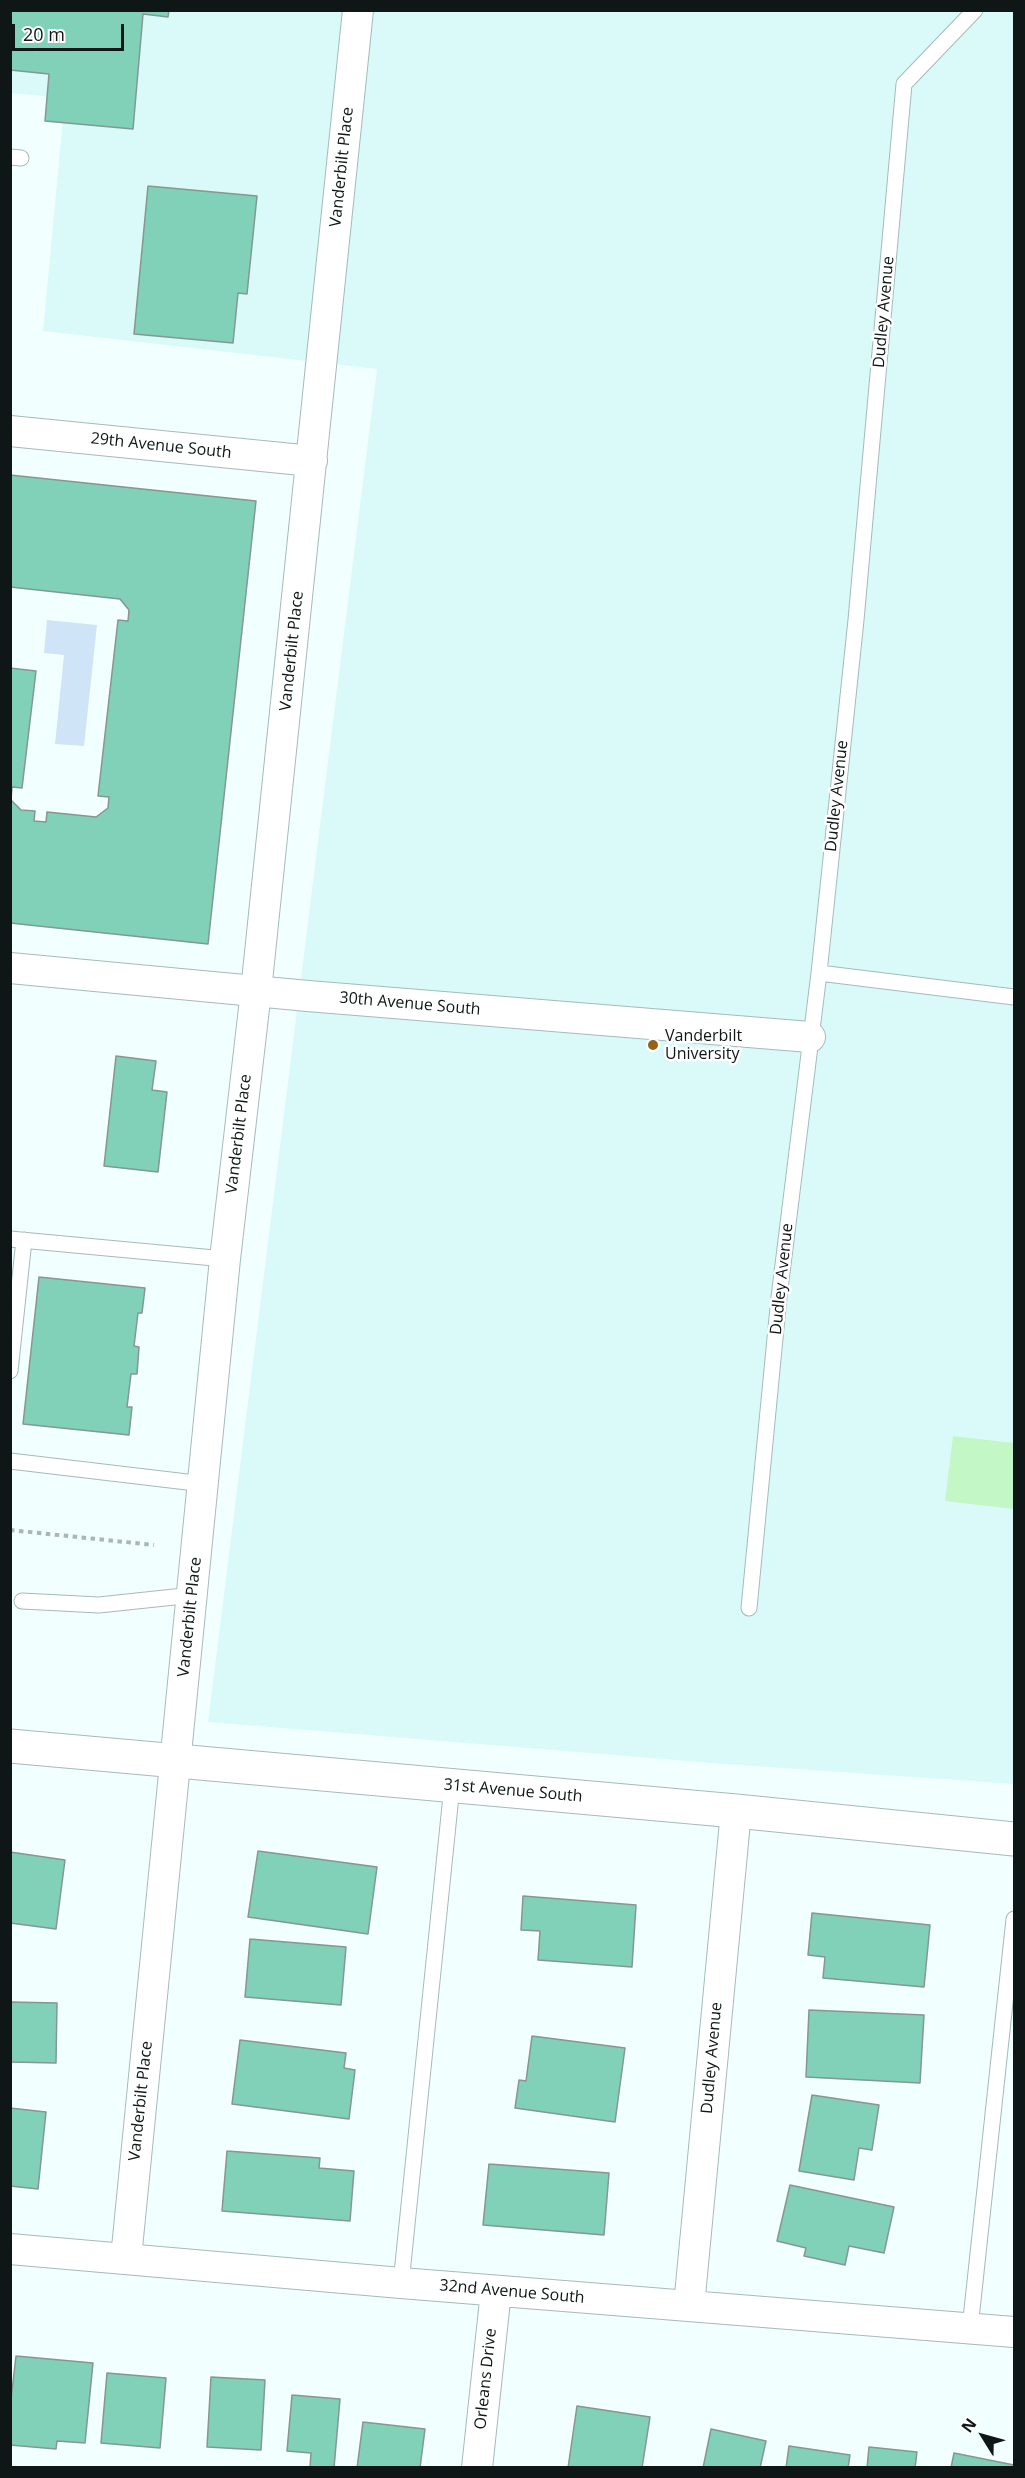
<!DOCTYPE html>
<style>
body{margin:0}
#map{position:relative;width:1025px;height:2478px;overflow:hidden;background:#f2ffff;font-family:"Open Sans",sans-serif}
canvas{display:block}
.frame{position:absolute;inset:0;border:12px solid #0f1616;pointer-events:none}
.north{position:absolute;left:953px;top:2406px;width:60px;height:60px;-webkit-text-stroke:4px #fff;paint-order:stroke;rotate:307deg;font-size:16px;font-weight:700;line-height:24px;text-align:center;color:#0f1616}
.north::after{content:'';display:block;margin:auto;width:21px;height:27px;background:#0f1616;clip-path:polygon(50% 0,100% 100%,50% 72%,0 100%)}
.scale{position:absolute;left:12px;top:24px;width:112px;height:27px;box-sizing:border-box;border:3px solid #0f1616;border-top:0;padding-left:8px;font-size:18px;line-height:21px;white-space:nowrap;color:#0f1616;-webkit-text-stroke:4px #fff;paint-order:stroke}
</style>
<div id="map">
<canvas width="1025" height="2478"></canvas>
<div class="frame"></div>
<div class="north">N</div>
<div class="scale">20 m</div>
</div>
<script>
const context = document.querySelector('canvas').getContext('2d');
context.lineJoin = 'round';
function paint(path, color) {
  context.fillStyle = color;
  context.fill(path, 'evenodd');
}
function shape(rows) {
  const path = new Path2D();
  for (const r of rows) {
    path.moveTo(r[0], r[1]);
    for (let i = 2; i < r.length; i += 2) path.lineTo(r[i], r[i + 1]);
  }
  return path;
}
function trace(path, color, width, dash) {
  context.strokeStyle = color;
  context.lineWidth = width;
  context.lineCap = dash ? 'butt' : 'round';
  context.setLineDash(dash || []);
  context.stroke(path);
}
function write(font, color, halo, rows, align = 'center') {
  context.font = font + ' "Open Sans",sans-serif';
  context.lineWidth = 5;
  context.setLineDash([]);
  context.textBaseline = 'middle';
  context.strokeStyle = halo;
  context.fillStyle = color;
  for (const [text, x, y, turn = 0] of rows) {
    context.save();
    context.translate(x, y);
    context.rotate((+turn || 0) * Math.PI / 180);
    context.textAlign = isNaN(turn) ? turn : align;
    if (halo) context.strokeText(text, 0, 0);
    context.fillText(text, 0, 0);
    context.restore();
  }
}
paint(shape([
 [10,11,1014,11,1014,1784,724,1764,208,1722,377,369,43,331,65,98,11,93]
]), '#dafafa');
paint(shape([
 [953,1436,1014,1443,1014,1509,945,1501]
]), '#c4f7c6');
paint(shape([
 [47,620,97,625,84,746,55,744,64,655,44,653]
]), '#d0e4f8');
const building = shape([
 [10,10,169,10,168,17,143,14,133,129,45,121,49,74,10,70,10,10],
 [148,186,257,196,247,294,238,293,233,343,134,334,148,186],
 [10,475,256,501,208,944,10,923,10,668,36,671,22,788,12,787,11,800,21,810,35,811,34,821,46,822,47,812,96,817,108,808,109,797,98,796,118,620,128,621,129,610,120,599,10,587,10,475],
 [116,1056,156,1061,152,1090,167,1092,158,1172,104,1166,116,1056],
 [39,1277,145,1288,142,1313,138,1313,134,1346,139,1347,137,1374,131,1374,127,1407,132,1407,129,1435,23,1424,39,1277],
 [258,1851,377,1867,368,1934,248,1917,258,1851],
 [10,1852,65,1860,56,1929,10,1923,10,1852],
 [523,1896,636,1905,632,1967,538,1960,540,1931,521,1930,523,1896],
 [812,1913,930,1925,924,1987,823,1978,825,1957,808,1955,812,1913],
 [250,1939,346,1947,341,2005,245,1997,250,1939],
 [10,2002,57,2003,56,2063,10,2062,10,2002],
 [809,2010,924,2015,920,2083,806,2077,809,2010],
 [532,2036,625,2048,615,2122,515,2108,519,2080,526,2081,532,2036],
 [240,2040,346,2053,344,2068,355,2070,349,2119,232,2104,240,2040],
 [812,2095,879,2105,872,2150,859,2148,854,2180,799,2171,812,2095],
 [10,2108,46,2112,38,2189,10,2186,10,2108],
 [227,2151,320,2158,319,2168,354,2171,350,2221,222,2211,227,2151],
 [489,2164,609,2173,604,2235,483,2225,489,2164],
 [790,2185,894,2207,884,2253,849,2246,845,2265,804,2256,806,2248,777,2241,790,2185],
 [16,2356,93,2363,85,2443,57,2441,56,2449,10,2445,10,2408,16,2356],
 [107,2373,166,2378,160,2448,101,2443,107,2373],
 [211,2377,265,2380,261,2450,207,2447,211,2377],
 [292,2395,340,2399,334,2468,310,2468,311,2453,287,2451,292,2395],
 [577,2406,650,2417,642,2468,568,2468,577,2406],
 [363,2422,425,2429,420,2468,357,2468,363,2422],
 [711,2429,766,2441,760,2468,703,2468,711,2429],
 [789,2446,850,2455,848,2468,786,2468,789,2446],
 [869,2447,917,2452,915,2468,867,2468,869,2447],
 [954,2453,1014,2465,1013,2468,951,2468,954,2453]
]);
paint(building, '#80d1b7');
trace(building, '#859790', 1.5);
const lane = shape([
 [10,157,21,158],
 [819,973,1014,997],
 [10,1239,225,1259],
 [10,1371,24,1240],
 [10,1461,204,1484],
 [22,1601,99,1605,193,1595],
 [749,1608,779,1297,819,973,856,620,904,84,975,10],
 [401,2283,452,1786],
 [970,2328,1014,1919]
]);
const street = shape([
 [10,431,312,461],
 [10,968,308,996,810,1037],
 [10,2249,401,2283,1014,2332],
 [126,2258,225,1259,256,991,358,10],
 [689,2306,736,1811],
 [477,2468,496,2291]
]);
const secondary = shape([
 [10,1746,736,1811,1014,1839]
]);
trace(lane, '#a5baba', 17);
trace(street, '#a5baba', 32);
trace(secondary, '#a5baba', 35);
trace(shape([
 [10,1530,154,1545]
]), '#aab5b5', 4, [4.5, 4.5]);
trace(lane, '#fff', 15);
trace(street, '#fff', 30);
trace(secondary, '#fff', 33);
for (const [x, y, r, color] of [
 [653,1045,6,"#966017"]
]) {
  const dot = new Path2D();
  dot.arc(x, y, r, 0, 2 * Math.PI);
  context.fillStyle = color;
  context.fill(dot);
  trace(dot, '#fff', 2);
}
write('16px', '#0f1616', '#fff', [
 ["Vanderbilt Place",342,167,-84],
 ["Dudley Avenue",884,312,-85],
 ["29th Avenue South",161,446,6],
 ["Vanderbilt Place",292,651,-84],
 ["Dudley Avenue",837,796,-84],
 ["30th Avenue South",410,1004,5],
 ["Vanderbilt Place",239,1134,-83],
 ["Dudley Avenue",782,1279,-84],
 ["Vanderbilt Place",190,1617,-84],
 ["31st Avenue South",513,1791,5],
 ["Dudley Avenue",712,2058,-85],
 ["Vanderbilt Place",141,2101,-84],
 ["32nd Avenue South",512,2292,5],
 ["Orleans Drive",486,2379,-84]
]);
write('16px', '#0f1616', '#fff', [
 ["Vanderbilt",665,1036],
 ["University",665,1054]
], 'left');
</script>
